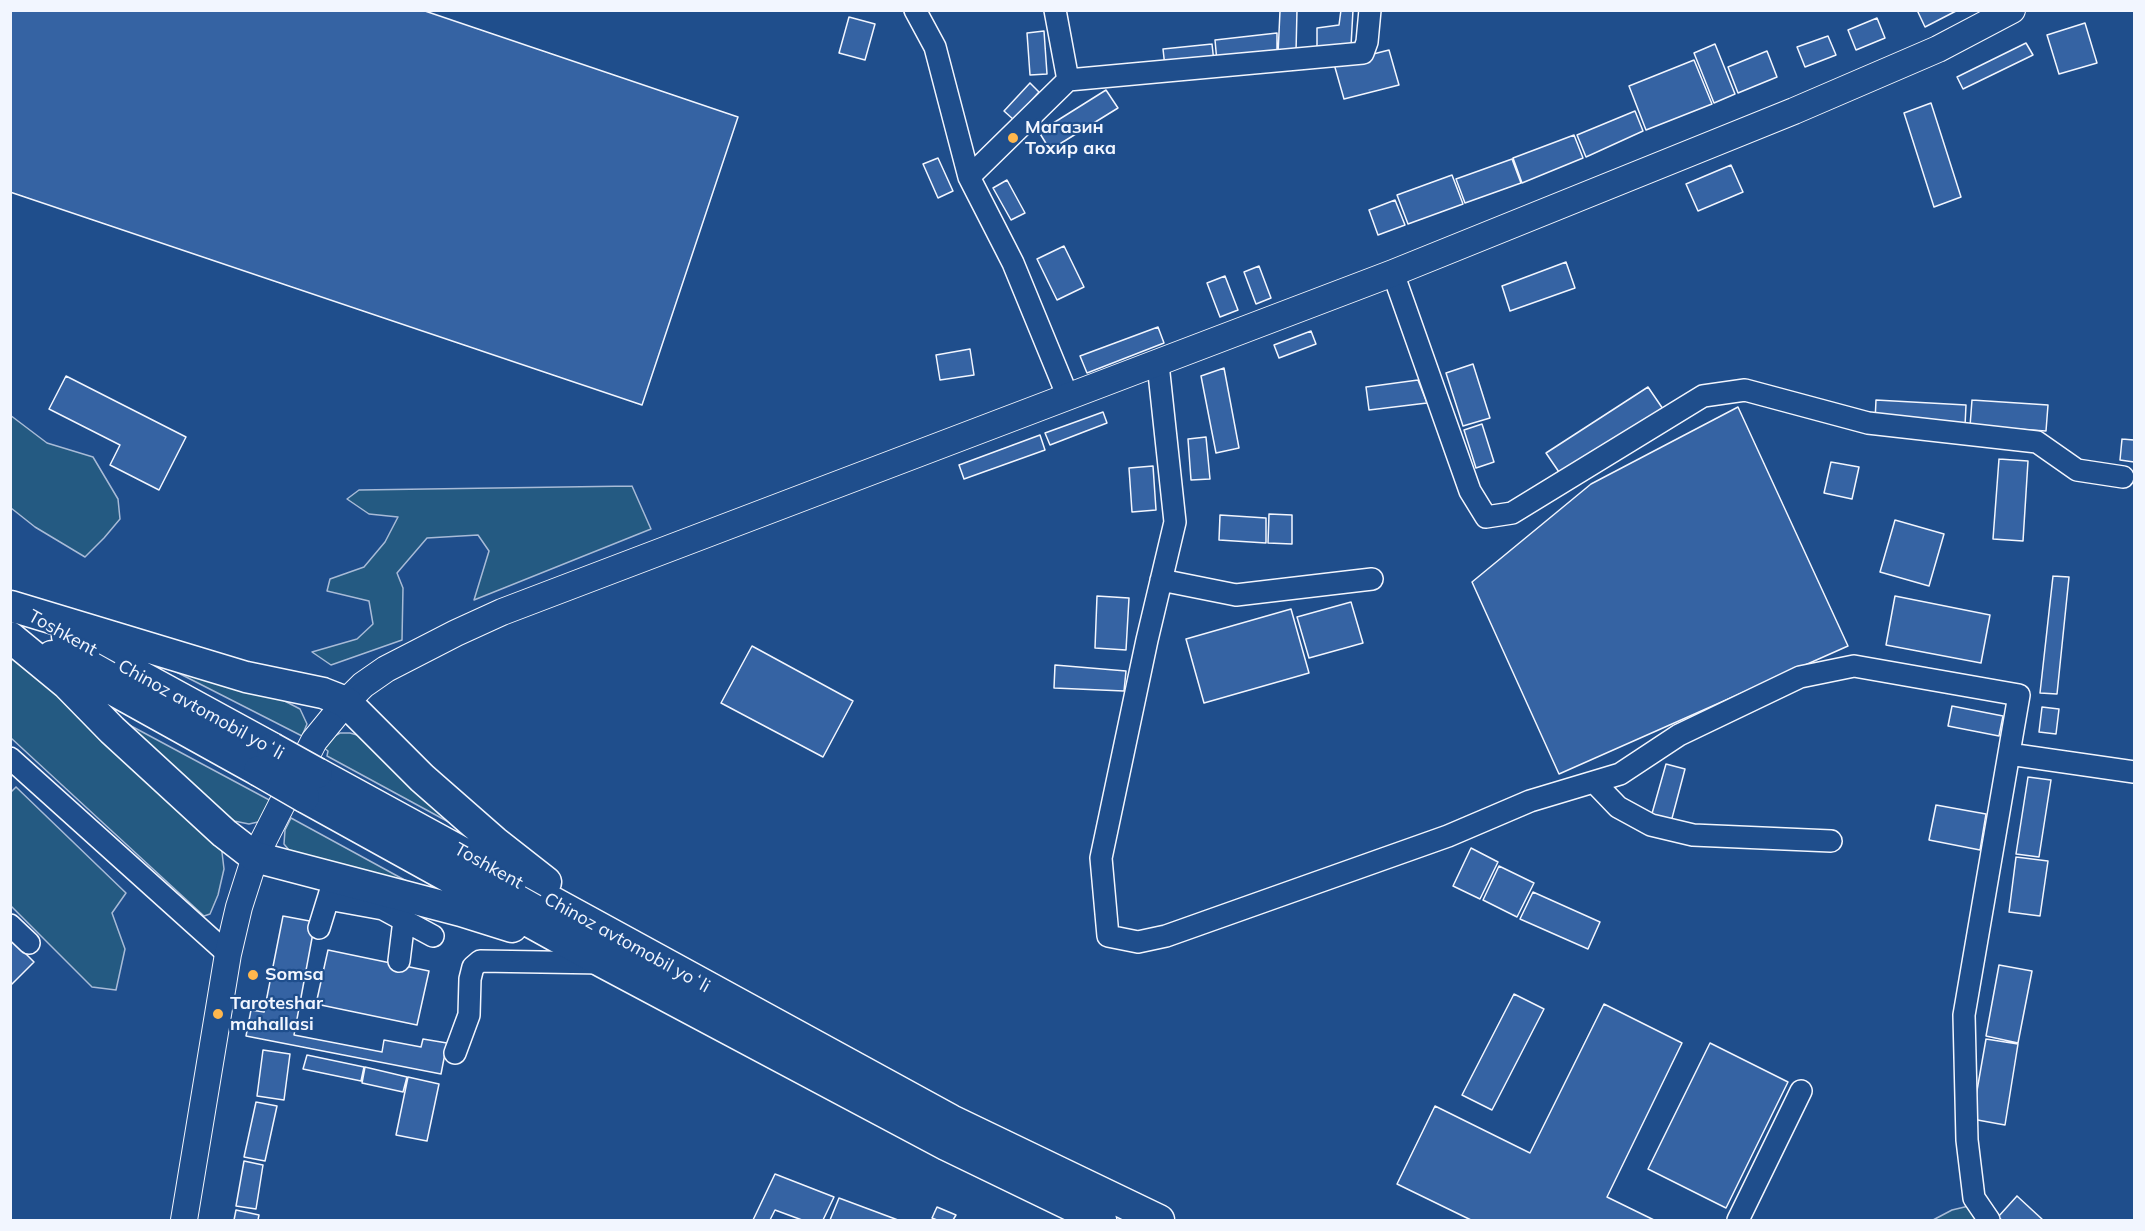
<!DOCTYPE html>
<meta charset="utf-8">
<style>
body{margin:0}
#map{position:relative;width:2145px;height:1231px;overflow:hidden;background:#1f4e8c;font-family:Mulish,sans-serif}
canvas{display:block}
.frame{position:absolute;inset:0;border:12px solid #f2f6ff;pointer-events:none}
</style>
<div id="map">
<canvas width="2145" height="1231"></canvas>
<div class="frame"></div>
</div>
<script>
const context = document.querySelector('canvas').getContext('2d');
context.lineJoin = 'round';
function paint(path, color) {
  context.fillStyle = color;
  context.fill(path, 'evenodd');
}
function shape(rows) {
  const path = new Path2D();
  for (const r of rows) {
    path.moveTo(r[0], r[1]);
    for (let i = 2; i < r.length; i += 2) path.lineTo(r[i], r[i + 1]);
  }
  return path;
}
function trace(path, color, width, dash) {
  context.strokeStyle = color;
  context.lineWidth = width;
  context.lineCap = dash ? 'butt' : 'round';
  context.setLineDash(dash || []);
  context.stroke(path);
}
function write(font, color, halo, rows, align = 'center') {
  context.font = font + ' Mulish,sans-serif';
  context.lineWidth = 4.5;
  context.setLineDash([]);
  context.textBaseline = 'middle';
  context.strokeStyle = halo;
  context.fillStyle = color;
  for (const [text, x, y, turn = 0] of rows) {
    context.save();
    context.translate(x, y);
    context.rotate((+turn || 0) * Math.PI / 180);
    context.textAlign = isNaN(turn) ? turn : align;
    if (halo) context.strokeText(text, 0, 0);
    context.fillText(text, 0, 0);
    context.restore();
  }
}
const green = shape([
 [10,415,47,443,93,457,118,499,120,519,104,538,85,557,35,527,11,508,10,415],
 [632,486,651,529,474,600,489,551,478,535,427,538,397,573,403,588,402,640,331,665,312,652,357,639,373,624,369,601,327,591,330,579,364,567,385,542,398,517,369,514,347,499,359,490,632,486],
 [10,653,22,660,221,844,224,869,218,895,210,914,204,916,11,738,10,653],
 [141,654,277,697,300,709,307,724,302,736,141,654],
 [92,705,273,802,266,817,258,822,249,824,234,821,219,814,92,705],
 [340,733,350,733,364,737,456,826,327,756,328,751,324,748,331,738,340,733],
 [16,787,126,893,112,913,125,949,116,990,92,987,11,906,10,793,16,787],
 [291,818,445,902,293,855,284,844,285,830,291,818],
 [1973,1205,1983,1220,1933,1220,1952,1210,1973,1205]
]);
paint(green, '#245a82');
trace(green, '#a8bbd7', 1.5);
const building = shape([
 [10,10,422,10,738,117,642,405,10,192,10,10],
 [1297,10,1296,52,1278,54,1280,11,1297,10],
 [1341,10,1353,10,1351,46,1317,49,1317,28,1339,25,1341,10],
 [1917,10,1958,10,1925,27,1917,10],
 [849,17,875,24,865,60,839,53,849,17],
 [1877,18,1885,38,1856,50,1848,30,1877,18],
 [2085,23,2097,63,2059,74,2047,35,2085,23],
 [1044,31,1047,74,1030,75,1027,33,1044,31],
 [1277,33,1277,54,1217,62,1215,40,1277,33],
 [1828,36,1836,55,1805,67,1797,47,1828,36],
 [2026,43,2033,55,1963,89,1957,77,2026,43],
 [1212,44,1214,62,1165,67,1163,49,1212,44],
 [1715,44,1735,94,1714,103,1694,53,1715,44],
 [1389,50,1399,85,1344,99,1334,64,1389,50],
 [1767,51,1777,77,1738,93,1728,67,1767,51],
 [1694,60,1712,104,1646,130,1629,86,1694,60],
 [1030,83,1039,92,1014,120,1004,111,1030,83],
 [1106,90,1118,108,1050,150,1039,132,1106,90],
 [1931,103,1961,197,1934,207,1904,113,1931,103],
 [1635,111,1643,131,1586,157,1577,135,1635,111],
 [1574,135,1583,158,1522,183,1513,158,1574,135],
 [938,158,953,191,938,198,923,164,938,158],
 [1512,159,1521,183,1465,203,1456,179,1512,159],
 [1731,165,1743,192,1698,211,1686,184,1731,165],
 [1452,175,1463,204,1408,224,1397,195,1452,175],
 [1007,180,1025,213,1011,220,993,188,1007,180],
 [1395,200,1405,225,1378,235,1369,210,1395,200],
 [1064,246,1084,287,1057,300,1037,259,1064,246],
 [1566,262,1575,288,1510,311,1502,286,1566,262],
 [1259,266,1271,298,1256,304,1244,272,1259,266],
 [1225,276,1238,310,1220,317,1207,283,1225,276],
 [1158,327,1164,343,1087,373,1080,356,1158,327],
 [1311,331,1316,344,1279,358,1274,345,1311,331],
 [970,349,974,375,940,380,936,355,970,349],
 [1473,364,1490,418,1463,426,1446,373,1473,364],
 [1224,368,1239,448,1216,453,1201,376,1224,368],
 [66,376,186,437,159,490,110,465,120,445,49,409,66,376],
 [1418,380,1427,403,1369,410,1366,387,1418,380],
 [1648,387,1663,409,1561,475,1546,453,1648,387],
 [1876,400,1966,405,1965,426,1875,421,1876,400],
 [1972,400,2048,405,2046,431,1970,426,1972,400],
 [1738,407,1848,646,1559,774,1472,582,1591,484,1738,407],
 [1103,412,1107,423,1050,445,1045,433,1103,412],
 [1482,424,1494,462,1476,468,1464,430,1482,424],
 [1040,435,1045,450,964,479,959,465,1040,435],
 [1206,437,1210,479,1191,480,1188,439,1206,437],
 [2122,439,2134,440,2134,462,2120,460,2122,439],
 [1999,459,2028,461,2023,541,1993,539,1999,459],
 [1831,462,1859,467,1852,499,1824,493,1831,462],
 [1153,466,1156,510,1132,512,1129,468,1153,466],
 [1269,514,1292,515,1292,544,1268,543,1269,514],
 [1220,515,1266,518,1266,543,1219,540,1220,515],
 [1895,520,1944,534,1929,586,1880,572,1895,520],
 [2053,576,2069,577,2057,694,2040,693,2053,576],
 [1097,596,1129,598,1126,650,1095,648,1097,596],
 [1895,596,1990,615,1981,663,1886,645,1895,596],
 [1351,602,1363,643,1309,658,1297,617,1351,602],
 [1291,609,1309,673,1204,703,1186,639,1291,609],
 [752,646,853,701,823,757,721,703,752,646],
 [1055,665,1126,671,1124,691,1054,688,1055,665],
 [1952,706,2003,716,1999,736,1948,726,1952,706],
 [2042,707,2059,709,2056,734,2039,732,2042,707],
 [1666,764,1685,769,1671,822,1651,817,1666,764],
 [2028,777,2051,780,2039,857,2016,854,2028,777],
 [1936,805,1986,814,1980,850,1929,840,1936,805],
 [1471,848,1498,862,1480,899,1453,886,1471,848],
 [2016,857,2048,861,2040,916,2009,912,2016,857],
 [1499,866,1534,883,1517,917,1483,900,1499,866],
 [1533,892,1600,922,1588,949,1520,919,1533,892],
 [283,916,315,922,294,1035,382,1052,384,1040,421,1047,423,1039,447,1043,441,1074,246,1036,251,1010,264,1012,283,916],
 [10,938,34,962,10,986,10,938],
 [328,950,429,971,417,1025,316,1004,328,950],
 [1999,965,2032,971,2018,1043,1986,1036,1999,965],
 [1514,994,1544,1009,1492,1110,1462,1095,1514,994],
 [1604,1004,1682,1043,1607,1197,1654,1220,1471,1220,1397,1184,1435,1106,1530,1153,1604,1004],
 [1986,1039,2018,1044,2005,1125,1972,1119,1986,1039],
 [1710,1043,1788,1082,1726,1208,1648,1169,1710,1043],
 [263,1050,290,1054,284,1100,257,1096,263,1050],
 [307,1055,364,1067,361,1081,303,1069,307,1055],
 [365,1067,407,1077,403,1092,362,1083,365,1067],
 [408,1077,439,1084,427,1141,396,1135,408,1077],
 [256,1102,277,1106,265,1161,244,1157,256,1102],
 [244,1161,263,1165,256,1209,236,1206,244,1161],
 [775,1174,834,1197,823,1220,802,1220,775,1210,770,1220,753,1220,775,1174],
 [2017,1196,2043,1220,2002,1220,1998,1217,2017,1196],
 [839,1198,898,1220,830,1220,839,1198],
 [937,1207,956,1215,953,1220,937,1220,932,1218,937,1207],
 [236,1210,259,1215,258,1220,234,1220,236,1210]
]);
paint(building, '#3563a3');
trace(building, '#f2f6ff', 1.5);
const minor = shape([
 [915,10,935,47,969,177,1013,263,1068,397],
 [1068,80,1363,53,1367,42,1370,10],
 [969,177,1068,80,1055,10],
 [1393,273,1470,491,1486,517,1512,513,1703,396,1745,390,1868,423,2037,442,2077,470,2123,477],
 [1158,364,1175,522,1147,640,1101,858,1108,936,1138,942,1166,936,1448,836,1530,801,1620,774,1679,735,1800,677,1854,666,2019,695,1964,1015,1967,1140,1974,1198,1989,1220],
 [1161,580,1236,595,1372,579],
 [2009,754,2134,772],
 [10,758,228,954],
 [1594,782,1618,807,1651,825,1693,835,1831,841],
 [328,899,383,909,433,936],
 [10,925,29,943],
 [319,928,332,886],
 [399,961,404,920],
 [455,1053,469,1015,470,979,473,967,480,961,603,963],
 [1738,1220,1801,1091]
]);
const major = shape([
 [184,1220,228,954,239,907,255,857,314,741,346,702,363,685,386,669,456,633,502,612,1393,273,1794,111,1938,49,2012,10]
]);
const highway = shape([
 [11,606,246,677,323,693,346,702,422,778,495,842,546,882],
 [67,636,272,748],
 [10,637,67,684,112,730,224,833,255,857,461,911,512,927],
 [52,656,259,771],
 [317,773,951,1120,1159,1220],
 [304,797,604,963,946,1145,1101,1220]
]);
trace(minor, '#f2f6ff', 24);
trace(major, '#f2f6ff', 28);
trace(highway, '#f2f6ff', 33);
trace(minor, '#1f4e8c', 21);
trace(major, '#1f4e8c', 26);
trace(highway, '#1f4e8c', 30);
const highwayBridge = shape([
 [272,748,317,773],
 [259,771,304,797]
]);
trace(highwayBridge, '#f2f6ff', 33, []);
trace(highwayBridge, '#1f4e8c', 30);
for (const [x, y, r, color] of [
 [1013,138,6,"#ffb74d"],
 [253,975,6,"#ffb74d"],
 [218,1014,6,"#ffb74d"]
]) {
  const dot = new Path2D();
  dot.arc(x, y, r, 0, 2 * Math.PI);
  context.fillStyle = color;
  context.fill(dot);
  trace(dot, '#1f4e8c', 2);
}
write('bold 18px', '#f2f6ff', '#1f4e8c', [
 ["Магазин",1025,128],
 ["Тохир ака",1025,149],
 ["Somsa",265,975],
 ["Taroteshar",230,1004],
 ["mahallasi",230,1025]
], 'left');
write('18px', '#f2f6ff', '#1f4e8c', [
 ["Toshkent — Chinoz avtomobil yoʻli",156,685,29],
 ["Toshkent — Chinoz avtomobil yoʻli",582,918,29]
]);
</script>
